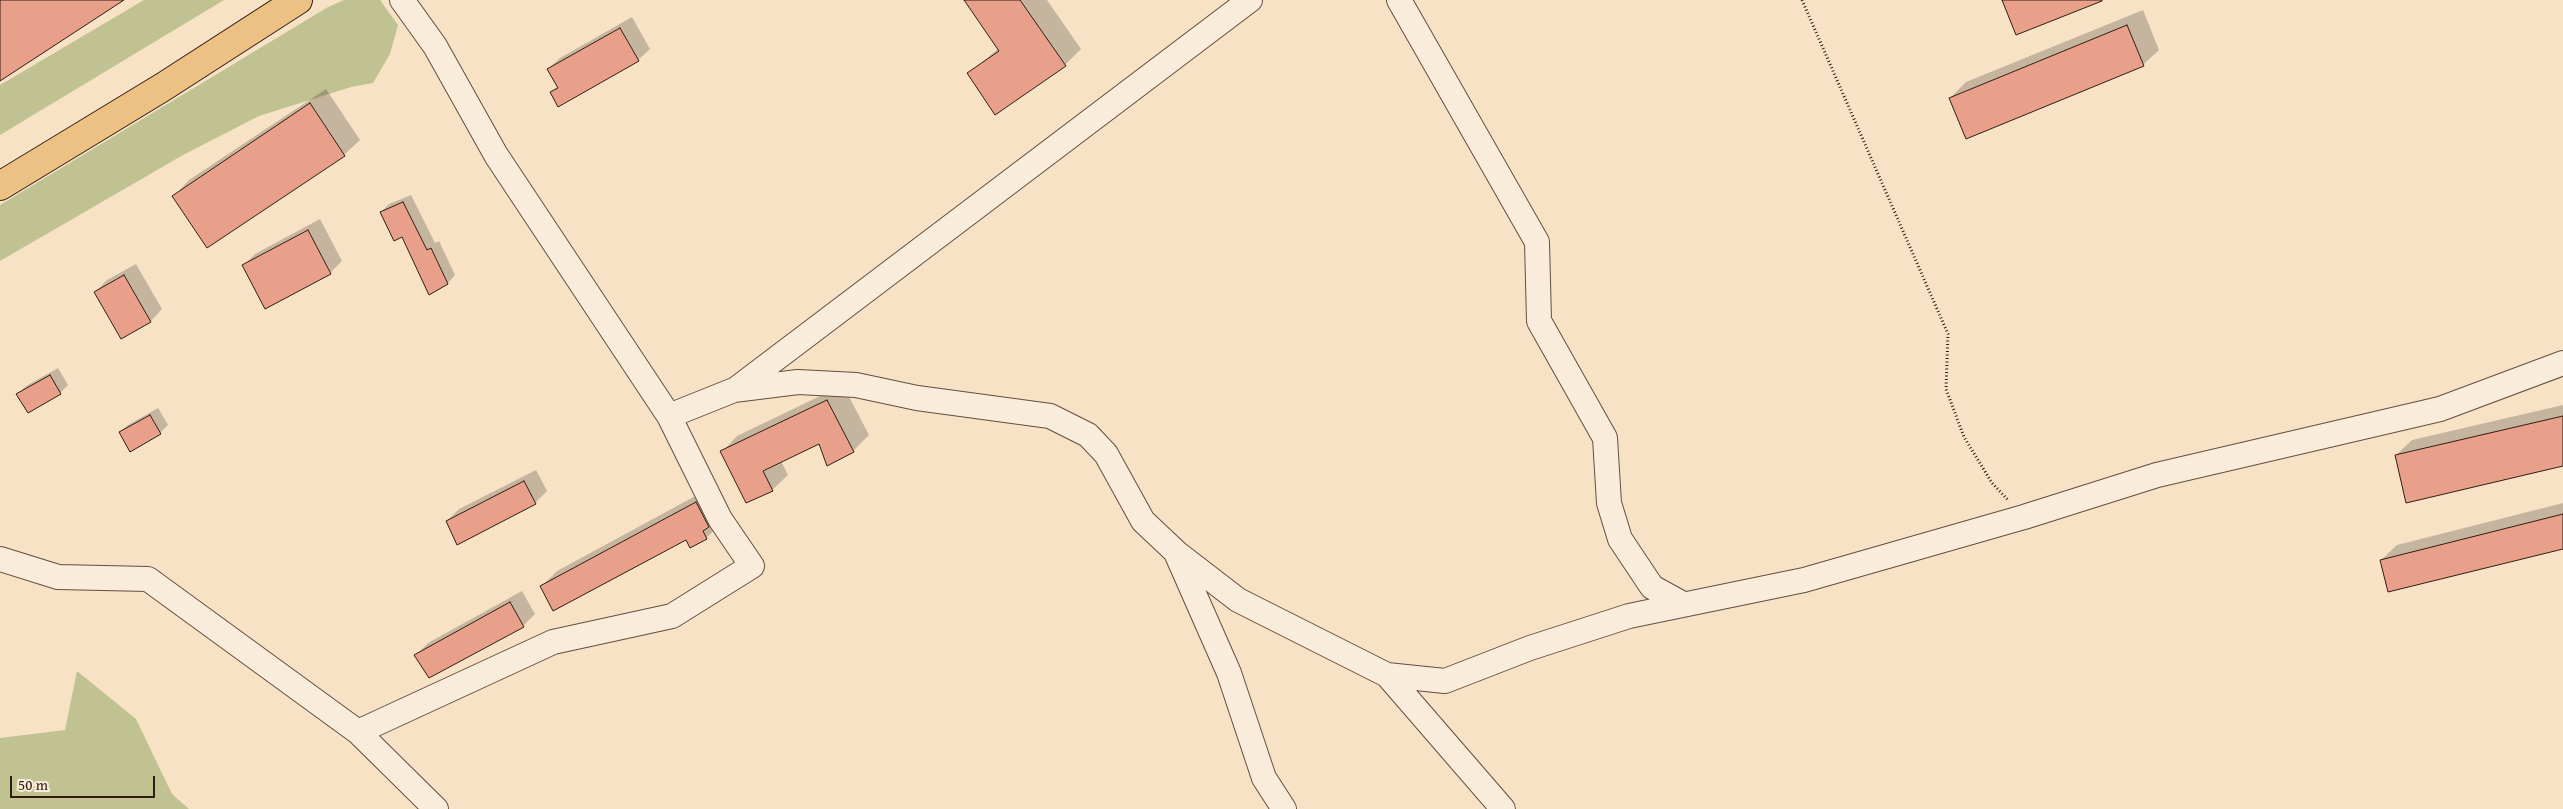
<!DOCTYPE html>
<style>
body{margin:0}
#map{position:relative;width:2563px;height:809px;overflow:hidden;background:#f7e2c6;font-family:"Gentium Book Plus",serif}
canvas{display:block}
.scale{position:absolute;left:10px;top:776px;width:145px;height:22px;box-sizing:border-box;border:2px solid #321d13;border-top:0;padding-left:6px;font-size:15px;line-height:18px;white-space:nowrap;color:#321d13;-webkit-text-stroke:4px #faecda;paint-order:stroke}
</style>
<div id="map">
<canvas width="2563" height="809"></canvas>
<div class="scale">50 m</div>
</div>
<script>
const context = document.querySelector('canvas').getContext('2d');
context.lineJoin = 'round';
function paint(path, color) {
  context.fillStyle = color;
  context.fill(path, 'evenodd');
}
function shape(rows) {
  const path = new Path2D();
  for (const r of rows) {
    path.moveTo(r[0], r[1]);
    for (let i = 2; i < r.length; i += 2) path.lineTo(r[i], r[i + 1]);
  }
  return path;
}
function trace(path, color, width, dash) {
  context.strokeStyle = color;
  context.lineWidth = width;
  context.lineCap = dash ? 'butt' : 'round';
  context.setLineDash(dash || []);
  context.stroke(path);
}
paint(shape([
 [144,0,224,0,0,135,0,85],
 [344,0,380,0,398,25,390,54,373,83,351,87,259,116,183,155,0,261,0,205,328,7],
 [77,671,136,719,172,794,189,809,0,809,0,738,65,730]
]), '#c1c292');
paint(shape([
 [965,0,1047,0,1081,49,1065,65,996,113,968,74,999,48],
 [2143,10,2159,50,2143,65,1950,98,1966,82],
 [632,17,650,49,638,60,551,92,558,86,548,69,560,58],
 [326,89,360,140,344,155,174,196,189,180],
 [411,195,435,243,439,241,455,275,448,283,381,212,389,204],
 [320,219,342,261,330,273,266,307,243,266,255,254],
 [136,264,162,309,151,321,121,337,95,292,107,280],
 [58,368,68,385,60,393,18,394,26,386],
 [843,385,869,435,853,451,819,443,781,461,788,475,772,490,722,452,737,436],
 [2563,405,2563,465,2396,455,2412,440],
 [158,408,168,425,160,433,120,432,128,425],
 [536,470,547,491,535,503,458,543,447,521,459,509],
 [712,487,722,523,706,538,686,538,542,586,557,571],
 [2563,503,2563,548,2381,560,2397,545],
 [522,591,535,614,523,626,429,677,416,655,428,643]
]), '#0003');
const building = shape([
 [0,0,124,0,0,81,0,0],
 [964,0,1020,0,1066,66,995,115,967,73,999,51,964,0],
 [2002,0,2102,0,2102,1,2016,35,2002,0],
 [2127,25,2144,66,1966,139,1949,98,2127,25],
 [620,28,639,61,558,107,550,92,558,88,547,69,620,28],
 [310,103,345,156,207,248,172,196,310,103],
 [403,202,427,250,431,248,448,284,429,295,402,237,394,241,380,212,403,202],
 [308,230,331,274,265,309,242,265,308,230],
 [124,275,151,322,121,339,94,292,124,275],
 [50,375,61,394,28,413,16,394,50,375],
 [827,400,854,452,827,466,819,444,763,471,773,491,746,503,720,451,827,400],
 [150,415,161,434,130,452,119,432,150,415],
 [2563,416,2563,466,2406,503,2395,455,2563,416],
 [524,481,536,504,457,545,446,521,524,481],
 [696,502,709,527,703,531,707,539,690,548,686,540,553,611,540,586,696,502],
 [2563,514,2563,549,2388,592,2380,560,2563,514],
 [510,602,524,627,429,678,414,655,510,602]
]);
paint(building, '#e8a08a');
trace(building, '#321d13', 1);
const street = shape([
 [1399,0,1537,242,1539,321,1605,438,1609,503,1620,539,1652,587,1683,604],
 [736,389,1250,0],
 [669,416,734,390,798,382,856,385,917,398,1050,416,1088,435,1106,454,1143,521,1177,553,1238,600,1387,675,1445,681,1530,648,1629,616,1804,580,2024,517,2157,475,2440,409,2563,363],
 [1177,555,1229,673,1264,778,1284,809],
 [0,559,58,577,148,579,358,732,436,809],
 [1387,675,1503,809],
 [358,732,553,642,672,616,752,566,720,519,669,416,496,155,435,46,402,0]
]);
const primary = shape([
 [0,186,163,87,298,0]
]);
trace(street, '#634e40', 26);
trace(primary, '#321d13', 30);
trace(shape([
 [1802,0,1948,334,1946,389,1964,437,1992,483,2009,501]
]), '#321d13', 3, [1, 2.5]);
trace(street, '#faecda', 24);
trace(primary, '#ecc183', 28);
</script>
